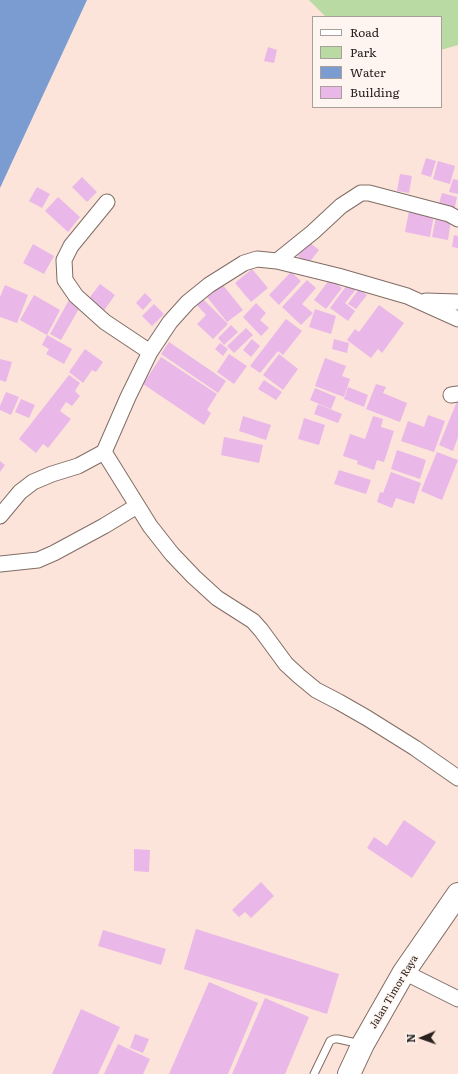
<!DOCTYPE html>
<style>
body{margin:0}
#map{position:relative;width:458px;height:1074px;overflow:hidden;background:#fce4db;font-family:Literata,serif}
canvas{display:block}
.legend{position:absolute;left:312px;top:16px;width:130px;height:92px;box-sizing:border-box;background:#fef5f1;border:1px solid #a9a09c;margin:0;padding:5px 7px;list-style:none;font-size:12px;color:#29211d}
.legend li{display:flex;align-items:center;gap:8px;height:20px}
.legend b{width:20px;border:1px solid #a9a09c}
.north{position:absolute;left:402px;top:1018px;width:40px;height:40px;-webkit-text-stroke:3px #fef5f1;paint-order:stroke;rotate:268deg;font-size:11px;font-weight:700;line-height:16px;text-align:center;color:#29211d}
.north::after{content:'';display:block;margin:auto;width:14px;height:18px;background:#29211d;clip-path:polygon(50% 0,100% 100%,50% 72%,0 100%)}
</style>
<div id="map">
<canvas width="458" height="1074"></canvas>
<ul class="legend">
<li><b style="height:5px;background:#fff"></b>Road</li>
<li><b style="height:11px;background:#badaa3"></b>Park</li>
<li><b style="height:11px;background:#7a9cd1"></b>Water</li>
<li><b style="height:11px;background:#e9b7e8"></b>Building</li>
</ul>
<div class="north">N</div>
</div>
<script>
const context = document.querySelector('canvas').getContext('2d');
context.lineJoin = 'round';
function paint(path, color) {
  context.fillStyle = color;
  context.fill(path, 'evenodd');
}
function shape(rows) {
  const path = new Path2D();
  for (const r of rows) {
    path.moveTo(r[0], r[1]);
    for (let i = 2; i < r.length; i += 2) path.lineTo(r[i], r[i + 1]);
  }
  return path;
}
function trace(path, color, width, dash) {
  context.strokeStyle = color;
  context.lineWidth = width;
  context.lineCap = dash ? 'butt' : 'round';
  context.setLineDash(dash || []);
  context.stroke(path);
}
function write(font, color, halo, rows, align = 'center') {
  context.font = font + ' Literata,serif';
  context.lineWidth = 3;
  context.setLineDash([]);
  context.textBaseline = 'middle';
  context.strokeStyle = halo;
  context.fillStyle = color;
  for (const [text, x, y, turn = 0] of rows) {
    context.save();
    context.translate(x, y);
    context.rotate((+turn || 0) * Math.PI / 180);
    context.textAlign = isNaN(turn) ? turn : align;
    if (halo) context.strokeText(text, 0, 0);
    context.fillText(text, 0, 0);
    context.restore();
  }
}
paint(shape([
 [309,0,458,0,458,45,441,50,441,17,326,17]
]), '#badaa3');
paint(shape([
 [0,0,87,0,0,188]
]), '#7a9cd1');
paint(shape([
 [268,47,277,50,274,63,264,61],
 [426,158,436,161,431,177,421,174],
 [438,161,455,166,450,184,433,179],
 [400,174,412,176,409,193,397,191],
 [82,177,97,192,87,202,72,187],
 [453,179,458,180,458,194,449,192],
 [37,187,50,194,42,208,29,201],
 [442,193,457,197,454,211,438,207],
 [58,197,80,217,68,232,45,211],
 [409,211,434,215,430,237,405,232],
 [436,217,451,220,448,240,432,237],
 [454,235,458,236,458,248,452,247],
 [309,242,319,250,308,264,298,256],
 [33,244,54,256,44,274,23,263],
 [252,269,268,288,251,302,235,283],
 [291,272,301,281,279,305,269,295],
 [330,279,342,288,326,309,314,300],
 [307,280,316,288,302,304,313,313,301,325,282,307],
 [350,281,358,287,345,303,355,311,348,321,330,308],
 [100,284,115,295,103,312,87,301],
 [222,284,243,310,227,322,207,297],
 [5,285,28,295,17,323,0,317,0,297],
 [359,289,367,295,356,309,348,304],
 [145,293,152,300,143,310,136,303],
 [34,295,60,310,47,335,20,320],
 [203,299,228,324,213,339,197,324,206,315,197,305],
 [69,300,80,307,61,340,50,334],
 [256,303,266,313,260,320,269,328,261,336,243,317],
 [154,304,164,314,152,326,142,316],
 [379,305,404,323,382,353,378,349,371,358,347,340,355,329,359,332],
 [315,309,336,316,331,334,309,327],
 [286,319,302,331,283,355,278,351,260,373,250,366],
 [231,325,238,332,224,345,218,338],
 [246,328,253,335,234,353,227,346],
 [47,335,72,349,64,364,46,354,49,349,42,345],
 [252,339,260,346,251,357,243,350],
 [334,339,349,343,347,353,332,349],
 [169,342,226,381,218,393,161,354],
 [220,343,228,349,223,356,215,349],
 [85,349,103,362,96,372,92,370,83,383,69,372],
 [229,354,247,366,234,384,217,372],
 [279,354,298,369,283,390,263,375],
 [161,357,217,394,207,410,211,413,204,425,143,384],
 [325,358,346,366,342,376,350,379,344,397,315,386],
 [0,359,12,362,6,382,0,380],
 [69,375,80,383,75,391,80,396,72,406,66,402,60,411,71,419,48,448,43,444,36,453,19,439],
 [264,380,282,392,276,400,258,389],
 [376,384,386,387,383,393,407,403,400,422,366,409],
 [348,387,368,395,364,407,344,399],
 [315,388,336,397,331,409,310,400],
 [6,392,19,397,11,415,0,410,0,406],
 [21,399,35,405,29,418,15,412],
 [458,399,458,437,453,451,439,445],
 [318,404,342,414,338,423,314,414],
 [428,415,445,421,434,452,401,441,408,421,424,427],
 [243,416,271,425,266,440,239,431],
 [373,416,383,419,381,427,394,431,384,462,377,460,374,470,357,464,358,461,343,456,350,434,365,439],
 [304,418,325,425,319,445,298,439],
 [224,437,263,445,259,463,221,455],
 [397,450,426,460,420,479,391,469],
 [437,452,458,460,442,500,421,491],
 [0,461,5,465,0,472],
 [339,470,371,480,366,494,334,484],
 [391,472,421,483,414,504,396,498,392,508,377,502,380,492,383,493],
 [404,820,436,842,412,878,367,848,374,837,387,846],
 [134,849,150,850,149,872,134,871],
 [261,882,274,896,251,918,245,912,239,917,232,910],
 [196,929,339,974,327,1014,184,969],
 [103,930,166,949,161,965,98,946],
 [209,982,258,1003,228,1074,169,1074],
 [265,998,309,1017,285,1074,232,1074],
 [81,1009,120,1027,98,1074,52,1074],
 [135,1034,149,1039,143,1053,130,1048],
 [118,1044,150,1059,143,1074,104,1074]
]), '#e9b7e8');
const service = shape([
 [314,1074,330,1041,334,1039,338,1039,361,1044]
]);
const minor = shape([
 [107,202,71,246,64,260,65,280,76,296,105,322,150,352],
 [277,261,313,232,341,206,361,193,369,193,449,214,458,219],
 [426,301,458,302],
 [451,395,458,394],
 [104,452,150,526,172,554,194,577,217,598,253,621,261,630,286,664,299,676,316,690,339,702,367,718,415,748,458,778],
 [0,516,20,492,33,482,52,474,78,466,104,452,128,397,150,352,170,322,188,302,209,285,244,263,257,259,277,261,338,276,407,296,458,319],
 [0,564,38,560,54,553,104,526,137,506],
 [404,972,458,999]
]);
const trunk = shape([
 [349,1074,363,1044,404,972,458,894]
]);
trace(service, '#816d64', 9);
trace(minor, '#816d64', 17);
trace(trunk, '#816d64', 24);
trace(service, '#fff', 7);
trace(minor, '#fff', 15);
trace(trunk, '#fff', 22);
write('10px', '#29211d', '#fef5f1', [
 ["Jalan Timor Raya",394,992,-59]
]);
</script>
